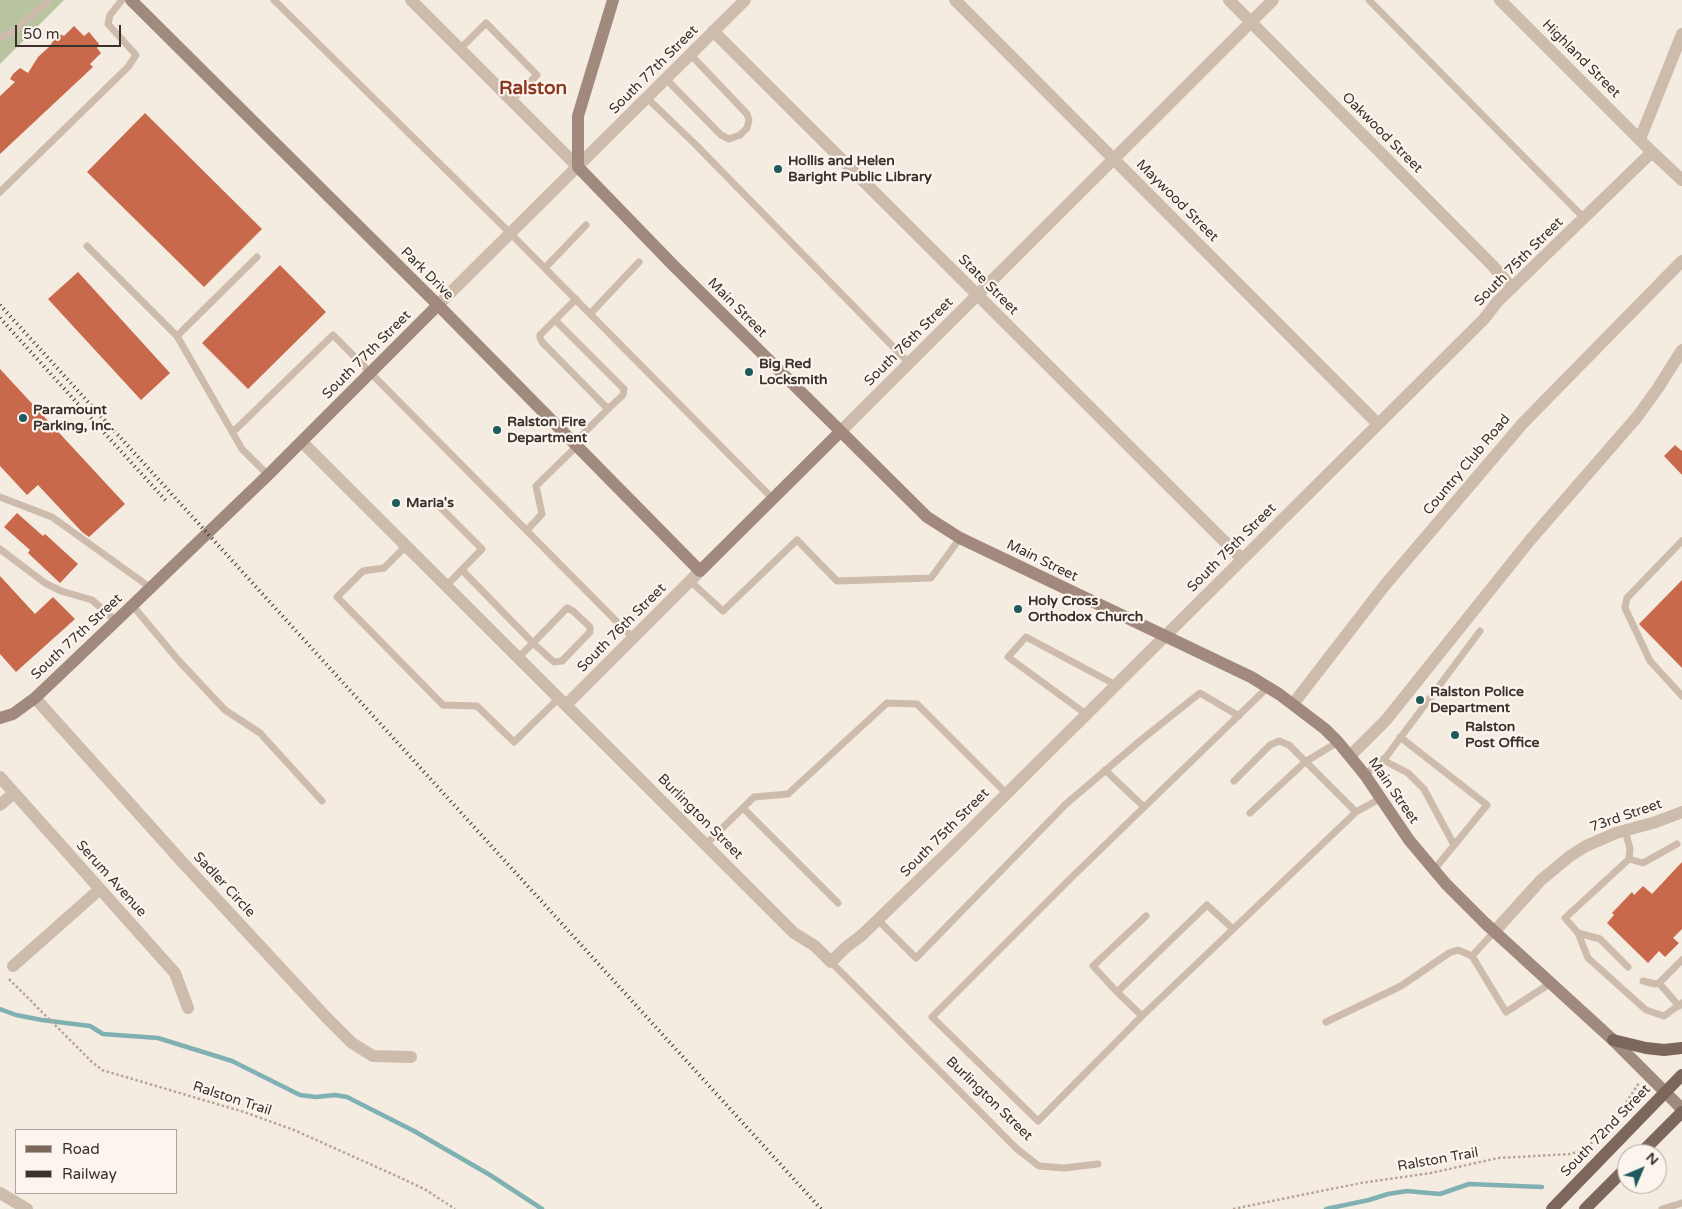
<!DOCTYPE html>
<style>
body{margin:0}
#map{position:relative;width:1682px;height:1209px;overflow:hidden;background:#f4ebe1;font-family:"Varela Round",sans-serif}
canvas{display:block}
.legend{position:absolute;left:15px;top:1129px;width:162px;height:65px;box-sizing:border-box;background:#fbf5ee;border:1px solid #aea6a0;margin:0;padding:6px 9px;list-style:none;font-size:15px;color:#3b302b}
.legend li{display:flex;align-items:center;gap:10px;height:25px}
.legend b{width:25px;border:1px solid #aea6a0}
.north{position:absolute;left:1617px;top:1144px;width:50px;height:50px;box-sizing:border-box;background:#fbf5ee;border:1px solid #aea6a0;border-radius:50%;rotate:45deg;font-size:14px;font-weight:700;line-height:20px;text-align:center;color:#3b302b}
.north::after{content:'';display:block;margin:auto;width:18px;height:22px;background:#1f5a5e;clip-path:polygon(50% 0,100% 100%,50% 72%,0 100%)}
.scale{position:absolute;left:15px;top:25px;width:106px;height:22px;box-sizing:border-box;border:2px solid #3b302b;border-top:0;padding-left:6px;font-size:15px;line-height:18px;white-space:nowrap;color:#3b302b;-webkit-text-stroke:4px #fbf5ee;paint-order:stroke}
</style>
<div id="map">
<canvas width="1682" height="1209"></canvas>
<ul class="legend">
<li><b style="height:6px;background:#7d675c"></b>Road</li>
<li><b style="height:6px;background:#3b302b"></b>Railway</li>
</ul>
<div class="north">N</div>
<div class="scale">50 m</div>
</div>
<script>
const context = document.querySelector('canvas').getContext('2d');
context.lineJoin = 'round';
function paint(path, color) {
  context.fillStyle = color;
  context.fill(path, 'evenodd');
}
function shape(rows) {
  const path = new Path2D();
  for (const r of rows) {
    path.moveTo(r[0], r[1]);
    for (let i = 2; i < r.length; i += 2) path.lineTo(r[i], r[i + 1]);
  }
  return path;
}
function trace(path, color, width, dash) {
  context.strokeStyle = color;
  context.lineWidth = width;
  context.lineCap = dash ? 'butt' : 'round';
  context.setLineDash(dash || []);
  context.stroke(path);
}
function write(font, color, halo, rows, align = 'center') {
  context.font = font + ' "Varela Round",sans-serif';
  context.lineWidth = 4.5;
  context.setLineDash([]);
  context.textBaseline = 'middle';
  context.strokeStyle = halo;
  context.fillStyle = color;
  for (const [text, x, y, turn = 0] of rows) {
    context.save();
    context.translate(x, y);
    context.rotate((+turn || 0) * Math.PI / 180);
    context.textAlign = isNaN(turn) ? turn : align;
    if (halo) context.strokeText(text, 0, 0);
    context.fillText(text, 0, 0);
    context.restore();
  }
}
paint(shape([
 [0,0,64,0,0,64]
]), '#b8c4a0');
trace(shape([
 [0,1009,16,1015,42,1020,90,1026,103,1034,158,1038,232,1061,300,1095,316,1097,335,1095,347,1097,414,1131,490,1175,542,1209],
 [1326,1209,1369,1200,1388,1194,1407,1191,1440,1194,1469,1184,1542,1187]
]), '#7fb0b2', 4.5);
paint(shape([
 [74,26,84,36,89,32,99,44,97,48,101,53,90,64,93,67,0,154,0,96,15,82,10,79,13,74,20,68,28,73,38,57,50,46,58,33,64,36],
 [145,113,262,229,204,287,87,172],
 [280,265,326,312,248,389,202,343],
 [78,272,170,373,141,400,48,299],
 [0,369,125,504,89,537,82,532,38,485,27,495,0,466],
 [1675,445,1682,451,1682,475,1664,456],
 [17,513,43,536,45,534,78,564,60,583,28,553,30,550,4,527],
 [0,576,35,614,53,597,75,619,16,672,0,654],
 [1682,580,1682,668,1639,624],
 [1682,862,1682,929,1673,938,1679,943,1665,957,1659,951,1648,963,1607,923,1614,915,1612,913,1632,892,1634,895,1643,886,1652,894]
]), '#c8694b');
trace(shape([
 [9,979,92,1062,102,1070,244,1112,294,1130,401,1178,426,1190,455,1209],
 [1233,1209,1361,1183,1431,1173,1498,1158,1571,1154,1583,1149,1597,1139,1619,1113,1639,1083]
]), '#b9a596', 2.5, [2.5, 2.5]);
trace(shape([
 [274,0,510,233,773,499],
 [1369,0,1584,218],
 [0,38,18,28,49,0],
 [460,49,486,23,537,75,512,100],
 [666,79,721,135,729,139,740,135,747,128,749,120,747,114,690,54],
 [647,98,696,145,909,363],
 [0,192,128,67,136,55,108,24,110,15,122,0],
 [87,246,177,336,242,449,268,475],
 [545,268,586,225],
 [590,314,639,262],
 [555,320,624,389,623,395,609,408,605,406,542,342,540,338,540,335,576,299],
 [177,336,257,257],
 [233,432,333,335,633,638],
 [574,443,609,408],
 [0,497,52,517,151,588],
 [436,503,482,549,446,586],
 [527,530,542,514,536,486,577,446],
 [1682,541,1627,598,1625,608,1650,661,1682,696],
 [406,546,384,568,363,571,337,597,443,705,477,706,514,742,559,698],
 [0,549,45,583,61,591,92,600,116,621],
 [462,570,533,643,554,662,562,661,590,632,590,627,573,611,567,608,533,643,518,658],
 [690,581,723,611,797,540,837,581,931,578,960,538],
 [133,606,179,661,225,710,260,733,322,801],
 [1268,687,1072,877,932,1017,1038,1121,1142,1016,1356,812,1381,798],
 [1086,714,1008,657,1026,637,1116,685],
 [1400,737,1487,805,1433,871],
 [1383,760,1408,773,1424,789,1454,845],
 [1105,770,1144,807],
 [1365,775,1386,757,1480,631],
 [1234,781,1270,745,1279,741,1289,745,1356,812],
 [743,808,838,903],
 [1250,813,1305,762,1338,742],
 [1625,830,1630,849,1629,859,1565,918,1578,933,1588,958,1646,1010,1664,1016,1682,1003],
 [706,844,754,797,788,794,887,703,917,704,1007,794],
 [1629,859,1643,863,1677,844],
 [878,920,916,958,1066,804,1141,740,1200,693,1239,716],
 [1494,932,1472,956,1506,1012,1551,983],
 [1578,933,1600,939,1628,967],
 [831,962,1017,1149,1039,1166,1064,1168,1098,1164],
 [1643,981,1655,984,1659,983,1682,960],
 [1659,983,1679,1006],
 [1117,992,1093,966,1146,916],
 [1142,1016,1117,992,1207,905,1233,929],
 [1326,1022,1401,986,1449,953,1458,950,1472,956],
 [1662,1209,1682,1203]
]), '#cdbbac', 7);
trace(shape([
 [411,0,578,167],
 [955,0,1377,423],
 [1229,0,1492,265,1512,288],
 [1500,0,1652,152,1682,180],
 [713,31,1242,559],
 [1640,139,1682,34],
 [438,305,745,0],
 [840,432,1273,0],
 [302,442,794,933,815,946,831,962,845,948,862,935,950,850,1484,319,1498,301,1652,152],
 [35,698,184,864,325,1016,352,1043,373,1056,411,1057],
 [1293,704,1385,585,1523,423,1682,261],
 [566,705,700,571],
 [1350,756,1386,720,1531,539,1637,417,1658,388,1682,350],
 [0,777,175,973,188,1008],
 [0,805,14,793],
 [1494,932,1541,880,1570,856,1586,846,1616,833,1656,822,1682,812],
 [13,966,100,889],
 [0,1193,27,1209]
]), '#cdbbac', 12);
trace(shape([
 [131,0,438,305,700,571,840,432],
 [613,0,578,116,578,167,672,264,927,517,960,538,1251,677,1279,694,1325,729,1338,742,1365,775,1409,840,1446,884,1485,923,1613,1040,1682,1109],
 [0,718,13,714,35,698,116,621,268,475,438,305]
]), '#a18a7d', 12);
trace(shape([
 [1613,1040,1646,1048,1664,1050,1682,1048],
 [1640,1154,1682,1112],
 [1552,1209,1682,1075],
 [1585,1209,1627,1167]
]), '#7d675c', 12);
trace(shape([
 [0,305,821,1209],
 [0,318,168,503]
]), '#3b302b', 4, [1, 4]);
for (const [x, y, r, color] of [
 [778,169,5,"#1f5a5e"],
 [749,372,5,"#1f5a5e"],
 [23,418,5,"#1f5a5e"],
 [497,430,5,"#1f5a5e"],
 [396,503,5,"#1f5a5e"],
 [1018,609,5,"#1f5a5e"],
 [1420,700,5,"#1f5a5e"],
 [1455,735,5,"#1f5a5e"]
]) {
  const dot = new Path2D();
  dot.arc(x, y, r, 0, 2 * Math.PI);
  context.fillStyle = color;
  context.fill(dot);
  trace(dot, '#fbf5ee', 2);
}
write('14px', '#3b302b', '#fbf5ee', [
 ["Highland Street",1581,59,45],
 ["South 77th Street",654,70,-45],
 ["Oakwood Street",1382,133,45],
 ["Maywood Street",1177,201,45],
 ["South 75th Street",1519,262,-45],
 ["Park Drive",427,274,45],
 ["State Street",988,285,45],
 ["Main Street",737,308,45],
 ["South 76th Street",909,342,-45],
 ["South 77th Street",367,355,-45],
 ["Country Club Road",1467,465,-50],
 ["South 75th Street",1232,548,-45],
 ["Main Street",1042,561,26],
 ["South 76th Street",622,628,-45],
 ["South 77th Street",77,637,-43],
 ["Main Street",1393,791,55],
 ["73rd Street",1626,816,-19],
 ["Burlington Street",700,817,45],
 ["South 75th Street",945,833,-45],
 ["Serum Avenue",111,879,48],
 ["Sadler Circle",224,885,47],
 ["Ralston Trail",232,1099,18],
 ["Burlington Street",989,1099,44],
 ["South 72nd Street",1606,1131,-46],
 ["Ralston Trail",1438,1160,-10]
]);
write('bold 14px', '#3b302b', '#fbf5ee', [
 ["Hollis and Helen",788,161],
 ["Baright Public Library",788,177],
 ["Big Red",759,364],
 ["Locksmith",759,380],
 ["Paramount",33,410],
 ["Parking, Inc.",33,426],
 ["Ralston Fire",507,422],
 ["Department",507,438],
 ["Maria's",406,503],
 ["Holy Cross",1028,601],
 ["Orthodox Church",1028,617],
 ["Ralston Police",1430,692],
 ["Department",1430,708],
 ["Ralston",1465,727],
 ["Post Office",1465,743]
], 'left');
write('bold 19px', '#8c3b22', '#fbf5ee', [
 ["Ralston",533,89]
]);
</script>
